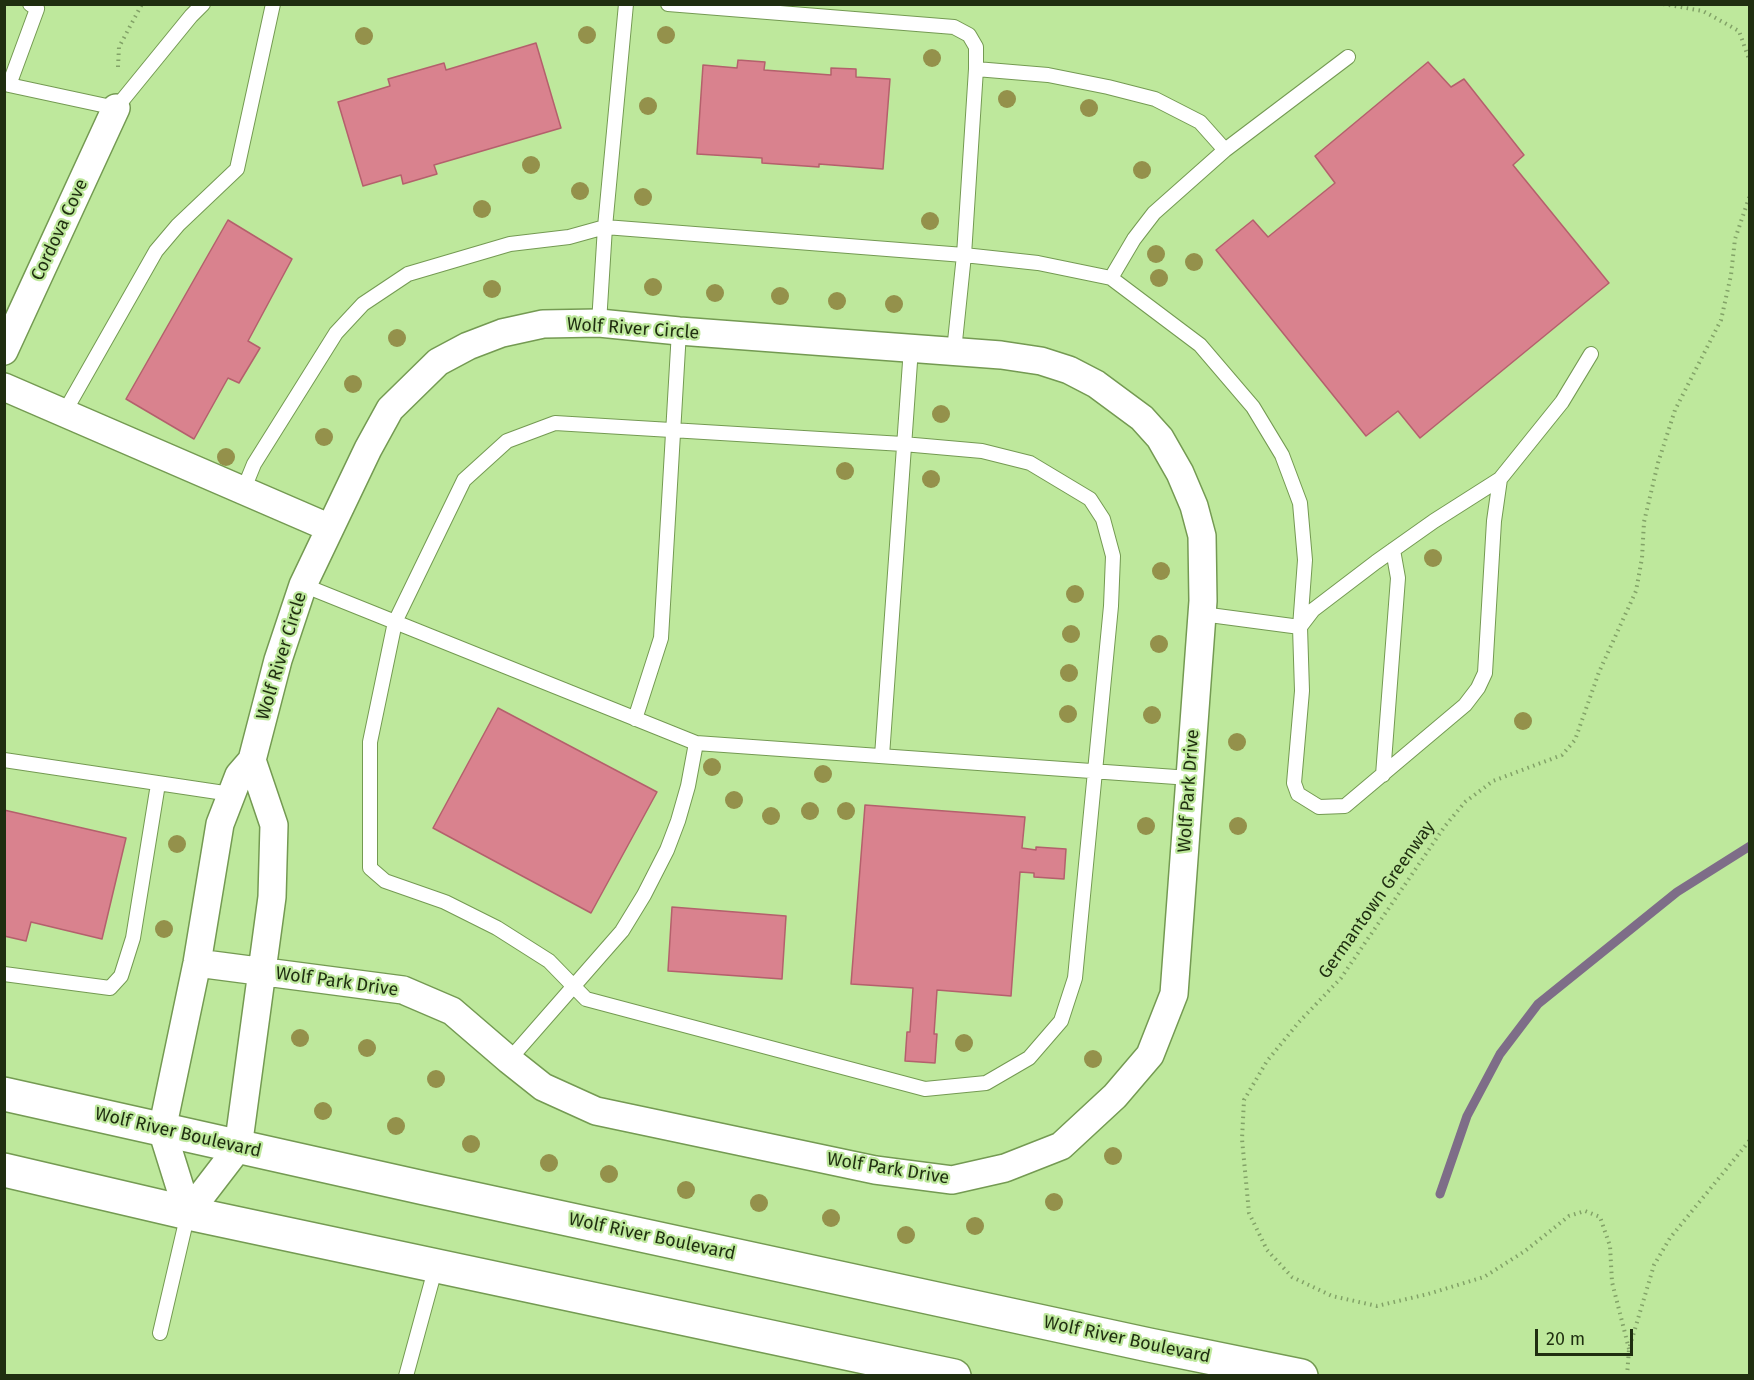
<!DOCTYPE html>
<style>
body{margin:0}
#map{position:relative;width:1754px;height:1380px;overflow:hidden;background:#bee89c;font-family:"Fira Sans",sans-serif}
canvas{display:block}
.frame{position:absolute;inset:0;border:6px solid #1f2e10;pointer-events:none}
.scale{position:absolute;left:1535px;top:1329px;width:98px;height:27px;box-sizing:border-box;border:3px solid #1f2e10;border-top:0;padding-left:8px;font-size:18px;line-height:21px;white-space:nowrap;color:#1f2e10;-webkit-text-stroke:4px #bee89c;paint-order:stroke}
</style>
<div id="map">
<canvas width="1754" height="1380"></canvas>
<div class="frame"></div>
<div class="scale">20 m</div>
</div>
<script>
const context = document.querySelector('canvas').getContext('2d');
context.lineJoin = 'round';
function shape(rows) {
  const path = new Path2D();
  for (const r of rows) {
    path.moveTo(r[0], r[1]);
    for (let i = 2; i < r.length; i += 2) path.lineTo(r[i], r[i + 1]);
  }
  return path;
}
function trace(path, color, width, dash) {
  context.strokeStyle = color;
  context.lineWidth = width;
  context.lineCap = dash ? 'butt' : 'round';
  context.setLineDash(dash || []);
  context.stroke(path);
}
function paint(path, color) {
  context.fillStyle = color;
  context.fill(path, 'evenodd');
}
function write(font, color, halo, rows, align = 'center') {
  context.font = font + ' "Fira Sans",sans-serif';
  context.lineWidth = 4.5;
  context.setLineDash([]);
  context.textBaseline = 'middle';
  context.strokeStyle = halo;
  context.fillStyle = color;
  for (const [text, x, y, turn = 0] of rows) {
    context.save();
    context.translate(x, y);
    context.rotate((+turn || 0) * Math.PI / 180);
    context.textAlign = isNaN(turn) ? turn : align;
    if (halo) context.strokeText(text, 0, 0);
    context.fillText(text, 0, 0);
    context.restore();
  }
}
trace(shape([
 [1440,1194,1467,1116,1500,1054,1538,1004,1677,892,1750,846]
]), '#7e6d88', 9);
const building = shape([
 [536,43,561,128,434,165,437,174,403,184,401,175,363,186,338,102,390,86,388,79,444,63,446,70,536,43],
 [738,60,765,62,764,70,831,75,831,68,856,69,856,77,890,79,883,169,819,164,819,167,762,163,762,158,697,154,703,65,737,68,738,60],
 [1428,62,1451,87,1464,79,1524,155,1513,165,1609,283,1420,438,1398,411,1366,436,1216,250,1253,220,1268,237,1335,183,1315,156,1428,62],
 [228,220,292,259,248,341,260,348,239,383,228,378,194,439,126,399,228,220],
 [498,708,657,792,591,913,433,828,498,708],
 [865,805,1025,817,1022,848,1036,850,1036,847,1066,849,1064,879,1034,877,1034,873,1020,872,1011,996,937,990,934,1034,937,1034,935,1063,905,1061,907,1032,910,1032,913,988,851,984,865,805],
 [4,810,126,838,102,939,31,922,26,941,4,936,4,810],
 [672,907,786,916,782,979,668,971,672,907]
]);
paint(building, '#d9828e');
trace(building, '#b4606c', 1.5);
const service = shape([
 [30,4,37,9,9,85,116,108,191,16,203,4],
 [668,4,954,27,969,35,976,47,976,69,1048,75,1108,87,1155,99,1200,122,1225,150],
 [1111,278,1134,239,1154,213,1225,150,1348,57],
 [599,323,605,227,626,4],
 [954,351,964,255,976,69],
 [64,413,156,251,178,225,237,169,273,4],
 [555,423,903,444,982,451,1030,463,1090,499,1103,519,1113,556,1111,606,1075,978,1061,1021,1029,1058,986,1083,925,1089,586,999,549,961,497,928,445,902,385,881,370,868,370,742,395,622,464,480,507,441,555,423],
 [243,491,254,464,336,333,363,304,408,274,510,244,569,237,605,227,964,255,1038,263,1111,278,1200,345,1253,407,1282,455,1300,503,1305,560,1300,627],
 [303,585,696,743,1190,778],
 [1202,614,1300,627,1302,691,1294,783,1298,794,1319,807,1345,806,1465,705,1478,688,1485,673,1494,521,1500,479,1562,402,1591,354],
 [1300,627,1313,610,1376,562,1434,521,1500,479],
 [635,719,661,638,679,331],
 [882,756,911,348],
 [4,760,231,794],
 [1383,775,1398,578,1393,550],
 [4,974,110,988,121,976,133,938,158,784],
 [509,1060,622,931,644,895,667,850,678,821,688,786,696,743],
 [160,1333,188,1213],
 [406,1376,436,1266]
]);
const minor = shape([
 [4,351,116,108],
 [4,387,330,528],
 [188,1213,162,1130,197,963,220,824,239,775,252,760,278,660,303,585,368,449,390,409,438,362,468,346,502,333,543,324,599,323,679,331,1001,355,1041,361,1069,370,1096,384,1142,418,1160,438,1180,473,1194,506,1202,536,1203,601,1174,994,1150,1055,1115,1096,1061,1146,1005,1168,952,1180,875,1170,596,1111,543,1087,509,1060,452,1011,403,990,197,963],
 [188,1213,238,1148,272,897,274,825,252,760]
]);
const secondary = shape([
 [4,1094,424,1188,1149,1345,1301,1376],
 [4,1170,188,1213,954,1376]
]);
trace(service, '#749a52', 16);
trace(minor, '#749a52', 30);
trace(secondary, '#749a52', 36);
trace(shape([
 [1663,4,1703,11,1739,31,1750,62],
 [118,67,119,47,142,4],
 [1629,1349,1612,1282,1610,1246,1600,1217,1585,1211,1569,1216,1525,1251,1484,1277,1428,1294,1377,1306,1332,1296,1292,1277,1267,1250,1249,1213,1242,1139,1244,1100,1267,1061,1299,1022,1341,978,1445,826,1465,802,1493,781,1562,755,1575,740,1599,672,1636,591,1642,558,1644,522,1658,463,1675,410,1721,320,1731,275,1735,239,1750,195],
 [1627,1376,1629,1349,1654,1265,1670,1238,1750,1140]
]), '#82a267', 4, [1.5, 4.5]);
trace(service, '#fff', 14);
trace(minor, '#fff', 27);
trace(secondary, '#fff', 33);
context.fillStyle = '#94914b';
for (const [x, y] of [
 [587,35],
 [666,35],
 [364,36],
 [932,58],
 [1007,99],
 [648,106],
 [1089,108],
 [531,165],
 [1142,170],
 [580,191],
 [643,197],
 [482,209],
 [930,221],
 [1156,254],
 [1194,262],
 [1159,278],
 [653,287],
 [492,289],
 [715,293],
 [780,296],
 [837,301],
 [894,304],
 [397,338],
 [353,384],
 [941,414],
 [324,437],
 [226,457],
 [845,471],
 [931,479],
 [1433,558],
 [1161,571],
 [1075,594],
 [1071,634],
 [1159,644],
 [1069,673],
 [1068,714],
 [1152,715],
 [1523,721],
 [1237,742],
 [712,767],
 [823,774],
 [734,800],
 [810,811],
 [846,811],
 [771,816],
 [1146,826],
 [1238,826],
 [177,844],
 [164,929],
 [300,1038],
 [964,1043],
 [367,1048],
 [1093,1059],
 [436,1079],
 [323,1111],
 [396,1126],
 [471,1144],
 [1113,1156],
 [549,1163],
 [609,1174],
 [686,1190],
 [1054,1202],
 [759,1203],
 [831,1218],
 [975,1226],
 [906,1235]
]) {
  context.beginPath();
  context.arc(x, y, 9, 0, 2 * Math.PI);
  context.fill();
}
write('18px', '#1f2e10', '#bee89c', [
 ["Cordova Cove",60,230,-65],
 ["Wolf River Circle",633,329,4],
 ["Wolf River Circle",282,656,-73],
 ["Wolf Park Drive",1189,791,-86],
 ["Germantown Greenway",1377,900,-55],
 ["Wolf Park Drive",337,982,8],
 ["Wolf River Boulevard",178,1133,13],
 ["Wolf Park Drive",888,1169,9],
 ["Wolf River Boulevard",652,1237,12],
 ["Wolf River Boulevard",1127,1340,12]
]);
</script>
